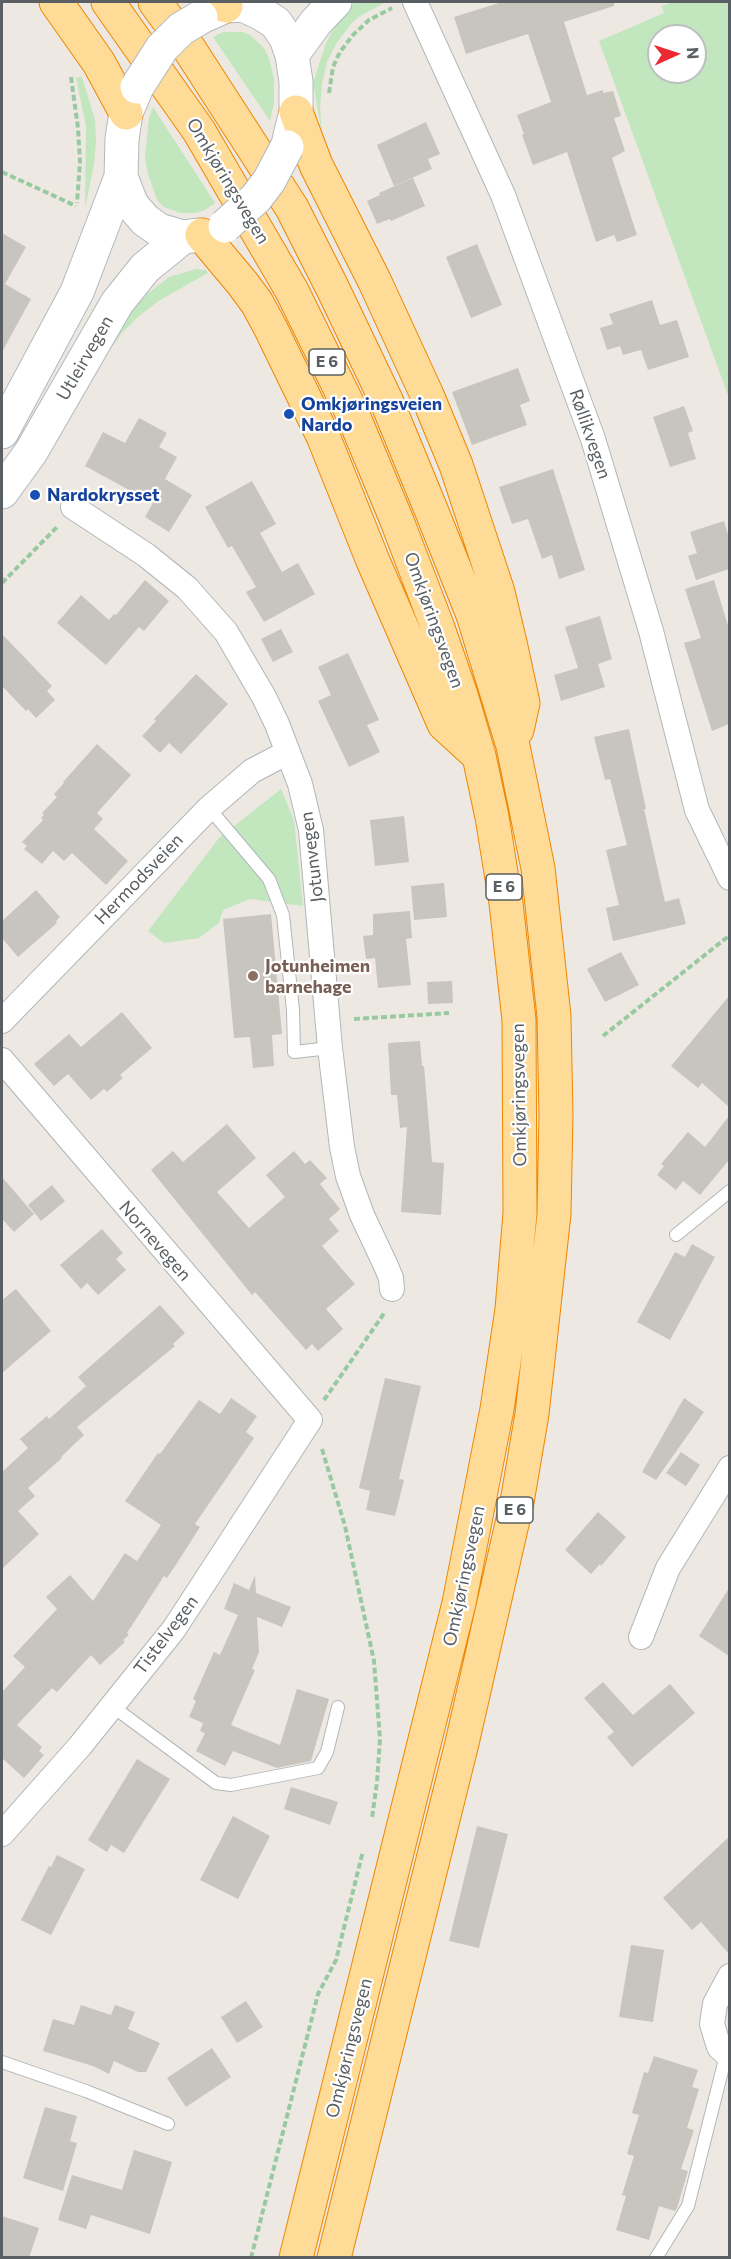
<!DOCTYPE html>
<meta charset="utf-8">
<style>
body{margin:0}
#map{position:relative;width:731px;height:2259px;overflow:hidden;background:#ede9e2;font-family:Commissioner,sans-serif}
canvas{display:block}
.frame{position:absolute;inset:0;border:3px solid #5a5f63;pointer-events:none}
.north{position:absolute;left:647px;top:24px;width:60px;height:60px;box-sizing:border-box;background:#fff;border:2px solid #bdbfc1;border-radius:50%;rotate:87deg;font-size:16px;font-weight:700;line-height:24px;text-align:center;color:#5a5f63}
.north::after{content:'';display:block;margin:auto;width:21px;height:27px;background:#eb2a33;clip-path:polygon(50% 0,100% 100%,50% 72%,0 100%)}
</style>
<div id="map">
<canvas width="731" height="2259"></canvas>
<div class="frame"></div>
<div class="north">N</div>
</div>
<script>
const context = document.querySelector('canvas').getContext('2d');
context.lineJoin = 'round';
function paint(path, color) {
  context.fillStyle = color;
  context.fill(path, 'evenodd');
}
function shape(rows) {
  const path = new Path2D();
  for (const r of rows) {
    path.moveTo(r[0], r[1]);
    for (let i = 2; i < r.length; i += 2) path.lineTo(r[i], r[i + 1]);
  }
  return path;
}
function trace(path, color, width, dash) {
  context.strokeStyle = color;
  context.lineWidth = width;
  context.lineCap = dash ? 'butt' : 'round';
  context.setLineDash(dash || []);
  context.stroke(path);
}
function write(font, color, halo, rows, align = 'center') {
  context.font = font + ' Commissioner,sans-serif';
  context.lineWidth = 4.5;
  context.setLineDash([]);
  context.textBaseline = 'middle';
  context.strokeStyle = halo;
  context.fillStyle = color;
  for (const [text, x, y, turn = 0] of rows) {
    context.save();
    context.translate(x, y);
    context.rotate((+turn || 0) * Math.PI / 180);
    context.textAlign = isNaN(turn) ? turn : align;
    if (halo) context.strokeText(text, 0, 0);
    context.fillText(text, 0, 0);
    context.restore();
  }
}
paint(shape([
 [355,2,386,2,360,16,351,24,336,44,327,62,322,84,320,106,322,134,313,83,326,43,337,22],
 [672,2,729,2,729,398,599,41,664,13,662,6],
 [659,36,695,36,695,72,659,72],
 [223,32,242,32,250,35,264,48,269,58,274,79,274,103,270,121,213,37],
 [82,77,95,120,96,142,94,165,85,208,86,126,76,78],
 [153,107,215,203,205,210,195,213,180,213,164,207,157,200,147,171,145,156,149,118],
 [196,269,206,270,208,273,160,300,140,315,122,333,104,358,133,306,146,295,169,277],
 [281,789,294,820,303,906,250,899,223,910,219,923,199,938,164,943,148,931,219,838]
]), '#c2e6bd');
paint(shape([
 [502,2,614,2,614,6,564,22,587,95,603,90,603,93,613,91,621,116,614,118,625,151,612,158,637,235,617,242,614,235,596,242,567,152,533,165,522,135,524,134,517,115,551,102,528,34,466,54,454,17],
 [426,122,440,154,428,159,432,169,394,186,377,145],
 [413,178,425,206,391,221,390,219,377,224,367,201,380,195,379,193],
 [2,233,26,247,5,284,31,299,2,352],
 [477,244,502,305,471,318,446,257],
 [652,300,660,325,677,320,689,357,648,370,641,350,623,355,620,346,607,350,600,328,613,324,609,314],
 [518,368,530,401,520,405,527,425,472,445,452,392],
 [684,406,693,431,688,433,696,459,670,467,653,417],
 [139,418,167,433,159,447,177,457,165,479,192,495,169,532,145,517,153,503,85,466,103,432,125,443],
 [553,469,585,570,559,579,552,555,542,559,528,519,512,524,499,487],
 [252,481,276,524,260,533,282,572,298,563,315,594,264,622,246,592,256,587,232,546,228,548,205,507],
 [724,521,729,538,729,569,696,580,688,556,697,553,690,532],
 [145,580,169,601,144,631,139,627,106,665,57,623,81,595,109,620,114,614,116,615],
 [714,580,729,629,729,724,712,731,684,643,701,638,685,589],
 [600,616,612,659,598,664,605,687,561,701,554,675,578,668,565,627],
 [281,629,293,652,273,662,261,639],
 [2,634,52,686,47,691,55,700,36,718,28,709,26,711,2,686],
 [348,653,379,720,367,725,380,752,349,767,318,701,331,695,318,667],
 [196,674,228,704,181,754,169,743,160,753,142,736,156,721,154,719],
 [629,729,646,809,644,809,665,902,679,898,686,924,613,941,606,908,619,905,606,850,627,845,610,779,605,780,594,737],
 [97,744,131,775,97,813,103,819,94,829,128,861,106,885,72,853,64,861,53,851,42,864,24,849,27,846,22,842,43,820,41,818,44,814,42,813,57,797,54,794,64,783,63,782],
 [404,816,409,862,375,866,370,820],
 [444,883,447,917,414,920,411,886],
 [36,890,60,917,56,921,57,923,18,957,2,938,2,921],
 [410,911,412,938,406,939,411,985,378,988,375,958,366,959,363,936,373,935,373,914],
 [271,914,282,1034,272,1035,274,1066,253,1068,250,1037,234,1038,223,919],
 [621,952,639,985,605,1002,587,969],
 [452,981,453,1003,428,1004,427,982],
 [729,996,729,1107,702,1083,698,1088,671,1066],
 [122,1012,152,1048,120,1075,123,1078,107,1092,104,1089,91,1100,68,1074,54,1086,34,1064,69,1034,81,1047],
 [420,1041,422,1066,424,1066,432,1162,444,1163,441,1215,401,1212,407,1127,400,1128,397,1095,391,1095,388,1043],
 [729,1116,729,1160,700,1195,683,1181,676,1190,657,1175,664,1166,661,1164,688,1132,705,1147],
 [227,1124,256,1158,217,1192,249,1228,285,1197,266,1175,294,1151,305,1164,310,1160,327,1178,320,1184,340,1209,329,1219,339,1231,322,1246,355,1284,326,1309,343,1329,318,1351,312,1344,306,1350,255,1292,252,1295,151,1170,173,1151,183,1162],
 [2,1177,34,1214,14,1232,2,1219],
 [52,1185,65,1201,41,1221,28,1205],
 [102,1229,123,1253,116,1259,126,1270,98,1295,87,1283,81,1289,60,1265],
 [692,1244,715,1257,670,1340,637,1322,675,1252,685,1257],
 [16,1289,51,1331,2,1373,2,1300],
 [160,1305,185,1333,173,1344,175,1346,77,1427,84,1435,61,1457,62,1458,28,1488,35,1496,18,1511,39,1534,2,1569,2,1472,28,1448,20,1439,47,1416,49,1419,86,1386,78,1377],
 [385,1378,421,1386,399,1479,404,1480,395,1516,366,1510,370,1491,359,1488],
 [231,1398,257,1416,246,1432,254,1438,195,1524,200,1527,179,1560,167,1578,164,1576,127,1633,129,1635,123,1640,125,1642,100,1665,91,1655,57,1692,52,1688,17,1725,42,1747,39,1751,44,1755,24,1778,2,1758,2,1692,25,1667,13,1656,57,1609,46,1597,70,1575,93,1601,125,1553,137,1561,161,1525,125,1501,158,1453,160,1454,199,1400,220,1414],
 [684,1398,704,1412,656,1480,642,1472],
 [681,1452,700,1465,686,1486,666,1473],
 [598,1512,626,1537,601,1566,600,1564,591,1574,565,1550],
 [255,1575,256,1593,291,1607,282,1627,257,1617,259,1652,252,1669,255,1670,231,1725,280,1745,297,1689,329,1699,311,1761,277,1768,233,1751,225,1766,196,1751,205,1733,200,1731,203,1723,189,1717,196,1701,193,1699,214,1652,220,1655,238,1615,224,1609,234,1583,249,1590],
 [729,1588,729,1656,699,1636],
 [603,1682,633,1715,670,1684,695,1713,632,1767,607,1737,614,1732,584,1698],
 [137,1759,170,1779,124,1853,111,1845,107,1852,88,1840],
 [291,1787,338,1802,330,1825,284,1809],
 [233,1816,270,1836,238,1899,200,1880],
 [477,1826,508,1834,479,1948,449,1941],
 [729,1837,729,1954,701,1922,692,1930,663,1898],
 [57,1855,85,1869,51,1935,21,1920,49,1866,51,1867],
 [631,1945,664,1950,653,2022,619,2017],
 [246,2001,263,2027,237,2043,221,2017],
 [81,2005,111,2015,115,2005,135,2012,128,2029,160,2043,146,2072,138,2072,114,2061,109,2074,93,2066,43,2051,53,2019,74,2025],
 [212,2048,231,2077,186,2107,167,2078],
 [654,2056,698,2070,692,2087,699,2089,687,2128,694,2130,681,2169,688,2171,677,2208,675,2211,659,2206,649,2240,616,2230,626,2196,622,2195,634,2156,627,2154,639,2115,632,2113,644,2072,648,2073],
 [45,2107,77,2116,70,2141,77,2143,63,2191,23,2178],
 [134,2150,172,2162,150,2234,91,2215,86,2229,58,2220,72,2175,122,2190],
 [2,2216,39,2228,29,2258,2,2258]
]), '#c8c4be');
const service = shape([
 [209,808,269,879,283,915,293,1010,294,1052,330,1048],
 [676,1235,730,1191],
 [112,1706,216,1783,231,1785,318,1768,327,1752,338,1707],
 [2,2062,86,2091,168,2124],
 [656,2258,688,2206,726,2055]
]);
const minor = shape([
 [415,2,503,195,593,439,651,631,697,810,730,878],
 [73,507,146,555,187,588,226,632,264,697,277,724,300,784,311,830,330,1048,342,1147,348,1176,362,1215,386,1266,391,1278,392,1289],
 [2,1021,209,808,252,771,288,752],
 [2,1060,310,1420,174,1629,80,1746,2,1834],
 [641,1637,668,1568,730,1468],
 [730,1976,715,2004,712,2024,719,2047,730,2057]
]);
const secondary = shape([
 [201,17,226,6,243,5,262,14,276,23,286,38,292,55,296,82,296,112,289,140],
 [292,55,316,22,335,2],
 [137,87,126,113,122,139,121,177,132,205,145,220,159,230,183,237,200,235],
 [2,432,77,292,121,177],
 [2,492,31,452,117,303,145,268,183,237]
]);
const trunk = shape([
 [56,2,99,63,126,113],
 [108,2,199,131,292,291,353,415,397,521,438,628,461,695,479,756,492,817,506,903,519,1020,520,1213,512,1309,497,1409,459,1603,296,2258],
 [155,2,188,47,292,208,333,289,386,400,432,512,473,615,513,746,538,868,554,1016,556,1115,554,1214,532,1414,517,1502,462,1743,334,2258],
 [221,2,226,6],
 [296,112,316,165,375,282,427,395,456,465,498,592,511,647,523,703,517,730],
 [202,235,243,284,257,303,271,329,323,436,373,561,444,724,479,756]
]);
trace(service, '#b2b6ba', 14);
trace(minor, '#b2b6ba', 26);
trace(secondary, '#b3b8bd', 35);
trace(trunk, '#ef8600', 35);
trace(shape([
 [71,77,78,128,80,162,77,203],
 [329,93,333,67,340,52,353,35,369,20,392,8],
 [2,172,76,206],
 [2,583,58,526],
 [354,1019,449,1013],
 [603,1036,730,935],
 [324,1400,385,1312],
 [322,1449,345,1526,374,1661,380,1739,377,1782,372,1818],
 [251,2258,318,1994,336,1960,363,1851]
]), '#98c9a0', 4, [6, 3]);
trace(service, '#fff', 12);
trace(minor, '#fff', 24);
trace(secondary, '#fff', 33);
trace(trunk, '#fedb96', 33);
const secondaryBridge = shape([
 [137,87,162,48,181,29,201,17],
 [225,226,256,198,269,181,287,147]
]);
trace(secondaryBridge, '#b3b8bd', 35, []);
trace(secondaryBridge, '#fff', 33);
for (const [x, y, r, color] of [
 [289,414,6,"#1a4fb4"],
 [35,495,6,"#1a4fb4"],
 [253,976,6,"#8d6e63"]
]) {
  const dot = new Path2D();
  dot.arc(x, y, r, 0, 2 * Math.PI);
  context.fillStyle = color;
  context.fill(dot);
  trace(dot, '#fff', 2);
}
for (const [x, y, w] of [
 [327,362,36],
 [504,887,36],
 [515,1510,36]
]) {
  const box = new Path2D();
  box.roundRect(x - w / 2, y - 13, w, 26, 4.5);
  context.fillStyle = '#fff';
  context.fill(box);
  trace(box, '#5a5f63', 1.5);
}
write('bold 16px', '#5a5f63', null, [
 ["E 6",327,362],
 ["E 6",504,887],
 ["E 6",515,1510]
]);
write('18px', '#5a5f63', '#fff', [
 ["Omkjøringsvegen",228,181,59],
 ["Utleirvegen",85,358,-60],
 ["Røllikvegen",590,434,71],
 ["Omkjøringsvegen",434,620,70],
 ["Jotunvegen",312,857,-97],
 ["Hermodsveien",139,879,-46],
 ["Omkjøringsvegen",519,1095,-91],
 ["Nornevegen",155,1241,49],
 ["Omkjøringsvegen",464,1576,-78],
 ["Tistelvegen",166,1635,-53],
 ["Omkjøringsvegen",349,2048,-76]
]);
write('bold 18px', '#164399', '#fff', [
 ["Omkjøringsveien",301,404],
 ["Nardo",301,425],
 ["Nardokrysset",47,495]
], 'left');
write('bold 18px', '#785e54', '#fff', [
 ["Jotunheimen",265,966],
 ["barnehage",265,987]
], 'left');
</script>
